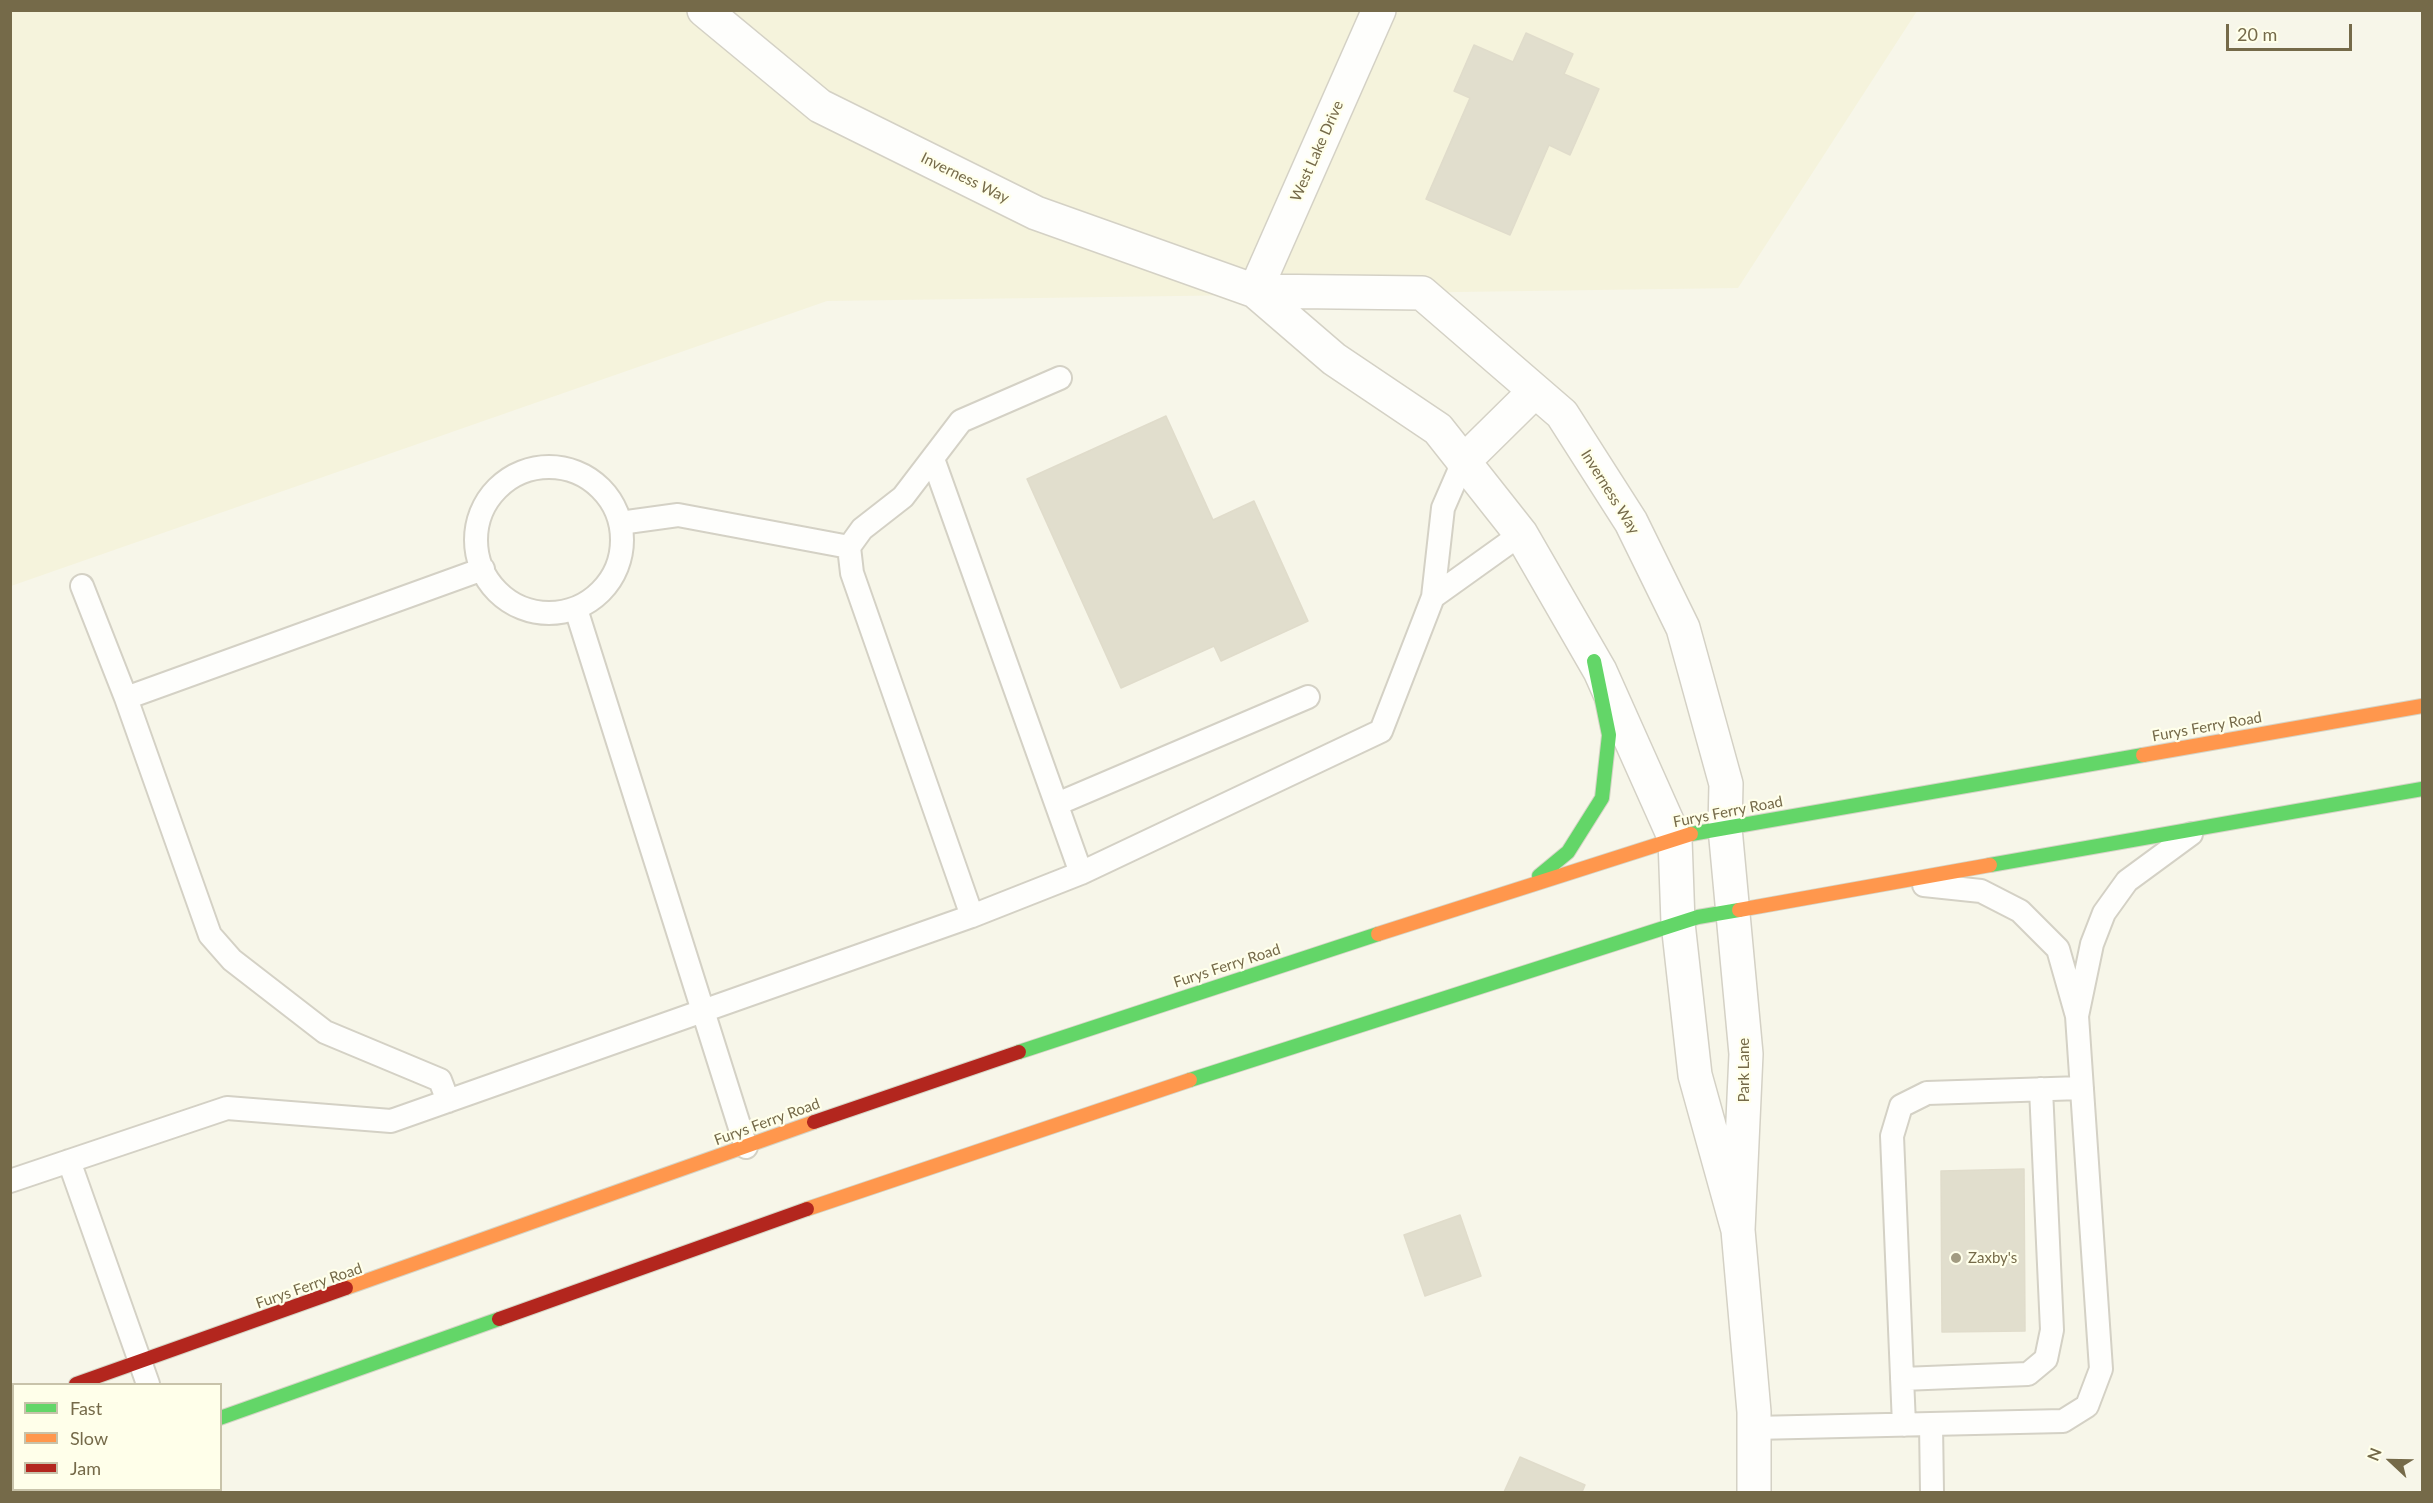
<!DOCTYPE html>
<style>
body{margin:0}
#map{position:relative;width:2433px;height:1503px;overflow:hidden;background:#f7f6e9;font-family:Lato,sans-serif}
canvas{display:block}
.frame{position:absolute;inset:0;border:12px solid #756a49;pointer-events:none}
.legend{position:absolute;left:12px;top:1383px;width:210px;height:108px;box-sizing:border-box;background:#ffffea;border:2px solid #c8c3aa;margin:0;padding:8px 10px;list-style:none;font-size:18px;color:#756a49}
.legend li{display:flex;align-items:center;gap:12px;height:30px}
.legend b{width:30px;border:2px solid #c8c3aa}
.north{position:absolute;left:2361px;top:1431px;width:60px;height:60px;-webkit-text-stroke:4px #ffffea;paint-order:stroke;rotate:292deg;font-size:16px;font-weight:700;line-height:24px;text-align:center;color:#756a49}
.north::after{content:'';display:block;margin:auto;width:21px;height:27px;background:#756a49;clip-path:polygon(50% 0,100% 100%,50% 72%,0 100%)}
.scale{position:absolute;left:2226px;top:24px;width:126px;height:27px;box-sizing:border-box;border:3px solid #756a49;border-top:0;padding-left:8px;font-size:18px;line-height:21px;white-space:nowrap;color:#756a49;-webkit-text-stroke:4px #ffffea;paint-order:stroke}
</style>
<div id="map">
<canvas width="2433" height="1503"></canvas>
<div class="frame"></div>
<ul class="legend">
<li><b style="height:8px;background:#63d668"></b>Fast</li>
<li><b style="height:8px;background:#ff974d"></b>Slow</li>
<li><b style="height:8px;background:#b3261e"></b>Jam</li>
</ul>
<div class="north">N</div>
<div class="scale">20 m</div>
</div>
<script>
const context = document.querySelector('canvas').getContext('2d');
context.lineJoin = 'round';
function paint(path, color) {
  context.fillStyle = color;
  context.fill(path, 'evenodd');
}
function shape(rows) {
  const path = new Path2D();
  for (const r of rows) {
    if (r.length === 3) {
      path.moveTo(r[0] + r[2], r[1]);
      path.arc(r[0], r[1], r[2], 0, 2 * Math.PI);
      continue;
    }
    path.moveTo(r[0], r[1]);
    for (let i = 2; i < r.length; i += 2) path.lineTo(r[i], r[i + 1]);
  }
  return path;
}
function trace(path, color, width, dash) {
  context.strokeStyle = color;
  context.lineWidth = width;
  context.lineCap = dash ? 'butt' : 'round';
  context.setLineDash(dash || []);
  context.stroke(path);
}
function write(font, color, halo, rows, align = 'center') {
  context.font = font + ' Lato,sans-serif';
  context.lineWidth = 4.5;
  context.setLineDash([]);
  context.textBaseline = 'middle';
  context.strokeStyle = halo;
  context.fillStyle = color;
  for (const [text, x, y, turn = 0] of rows) {
    context.save();
    context.translate(x, y);
    context.rotate((+turn || 0) * Math.PI / 180);
    context.textAlign = isNaN(turn) ? turn : align;
    if (halo) context.strokeText(text, 0, 0);
    context.fillText(text, 0, 0);
    context.restore();
  }
}
paint(shape([
 [10,11,1917,11,1738,288,827,301,11,586]
]), '#f5f3dc');
const building = shape([
 [1526,33,1573,54,1564,74,1599,89,1570,155,1549,145,1510,235,1426,199,1470,98,1454,91,1474,45,1513,62,1526,33],
 [1166,416,1213,520,1254,501,1308,621,1221,661,1214,646,1121,688,1027,479,1166,416],
 [2024,1169,2025,1331,1942,1332,1941,1171,2024,1169],
 [1460,1215,1481,1276,1425,1296,1404,1235,1460,1215],
 [1520,1457,1585,1485,1582,1492,1504,1492,1520,1457]
]);
paint(building, '#e1decd');
trace(building, '#e0dccb', 1.5);
const lane = shape([
 [933,459,1081,873],
 [549,540,73],
 [620,523,678,515,849,547],
 [82,586,126,698],
 [1433,597,1521,534],
 [576,609,746,1147],
 [1057,804,1308,697],
 [1924,885,1981,891,2020,911,2058,949,2077,1016,2092,944,2104,913,2127,881,2191,834],
 [972,916,852,573,849,547,862,529,903,497,961,421,1060,378],
 [448,1101,440,1080,325,1032,232,960,210,935,126,698,483,569],
 [69,1161,148,1384],
 [10,1181,227,1108,391,1121,972,916,1081,873,1381,731,1433,597,1443,508,1463,462],
 [1902,1379,2028,1374,2046,1359,2052,1330,2041,1089],
 [1931,1424,1932,1492],
 [1904,1425,1892,1136,1901,1106,1927,1093,2082,1088],
 [1754,1428,2063,1421,2087,1406,2101,1369,2077,1016]
]);
const street = shape([
 [704,10,820,106,1036,213,1255,291,1379,10],
 [1255,291,1422,293,1562,414,1631,522,1683,628,1726,784,1725,828,1746,1054,1738,1230,1695,1075,1678,923,1675,839,1600,671,1521,534,1438,429,1334,359,1255,291],
 [1463,462,1535,391],
 [1738,1230,1754,1412,1754,1492]
]);
const fast = shape([
 [1691,834,2143,755],
 [1990,865,2422,789],
 [1539,876,1568,852,1602,798,1609,735,1594,661],
 [1019,1052,1378,934],
 [1190,1080,1698,917,1739,910],
 [10,1408,14,1407],
 [220,1418,499,1319]
]);
const slow = shape([
 [2143,755,2422,706],
 [1739,910,1990,865],
 [1378,934,1691,834],
 [807,1209,1190,1080],
 [346,1288,814,1122],
 [10,1492,18,1490]
]);
const jam = shape([
 [814,1122,1019,1052],
 [499,1319,807,1209],
 [76,1384,346,1288]
]);
trace(lane, '#d4d1c5', 26);
trace(street, '#d4d1c5', 36);
trace(fast, '#d5d4c6', 16);
trace(slow, '#d5d4c6', 16);
trace(jam, '#d5d4c6', 16);
trace(lane, '#fefefc', 22);
trace(street, '#fefefc', 33);
trace(fast, '#63d668', 14);
trace(slow, '#ff974d', 14);
trace(jam, '#b3261e', 14);
for (const [x, y, r, color] of [
 [1956,1258,6,"#a29b81"]
]) {
  const dot = new Path2D();
  dot.arc(x, y, r, 0, 2 * Math.PI);
  context.fillStyle = color;
  context.fill(dot);
  trace(dot, '#ffffea', 2);
}
write('15px', '#756a49', '#ffffea', [
 ["West Lake Drive",1317,151,-66],
 ["Inverness Way",965,178,26],
 ["Inverness Way",1610,492,58],
 ["Furys Ferry Road",2207,727,-10],
 ["Furys Ferry Road",1728,812,-11],
 ["Furys Ferry Road",1227,966,-18],
 ["Park Lane",1744,1070,-90],
 ["Furys Ferry Road",767,1122,-20],
 ["Furys Ferry Road",309,1286,-19]
]);
write('15px', '#756a49', '#ffffea', [
 ["Zaxby's",1968,1258]
], 'left');
</script>
